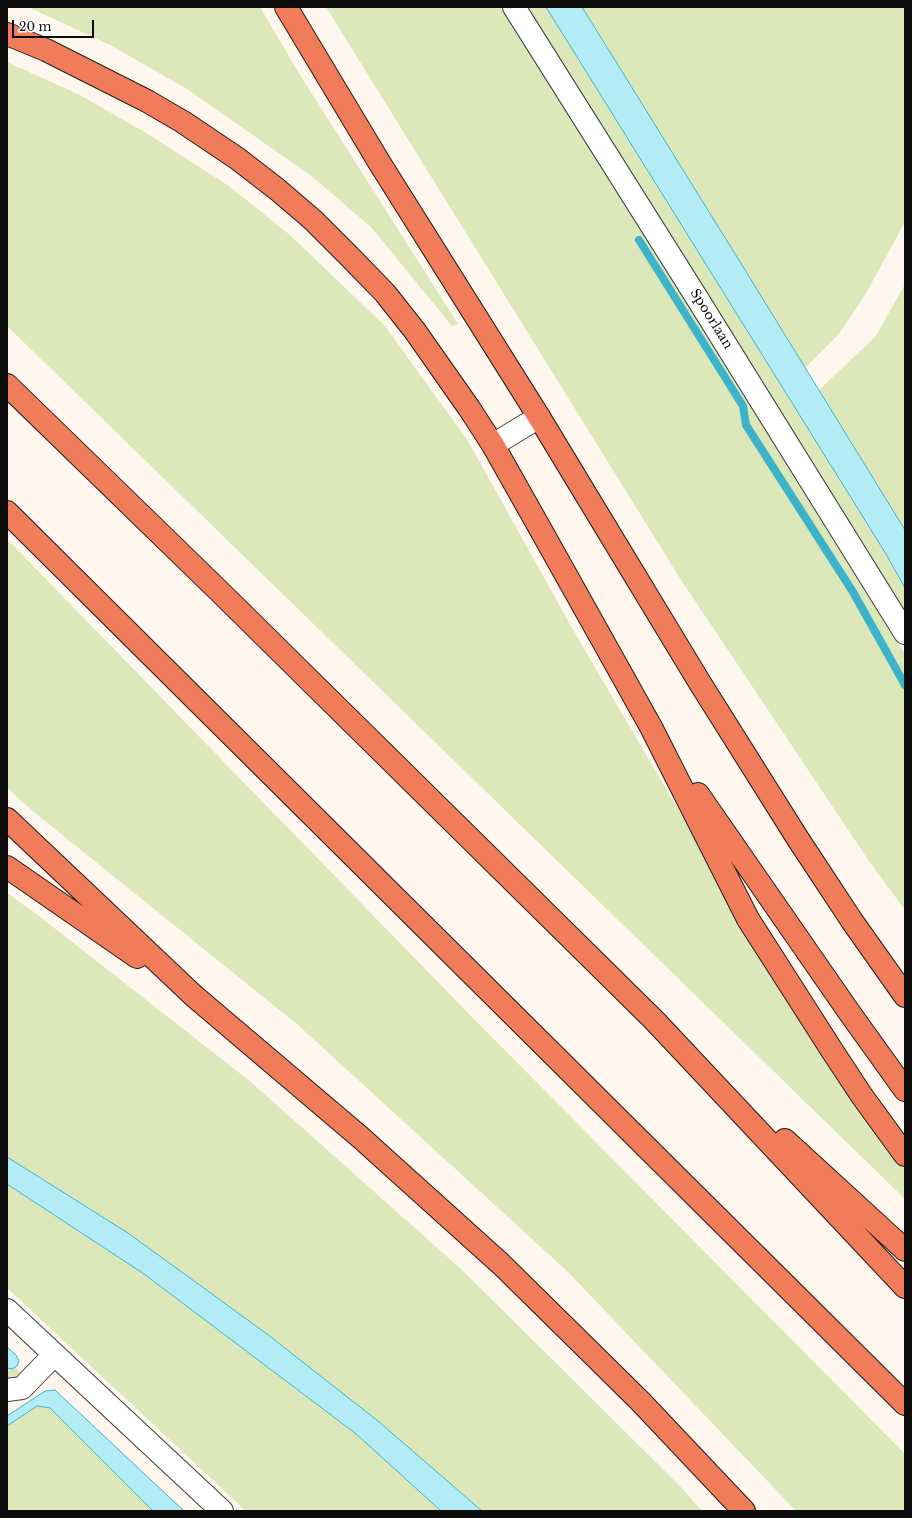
<!DOCTYPE html>
<style>
body{margin:0}
#map{position:relative;width:912px;height:1518px;overflow:hidden;background:#fff7ee;font-family:"Libre Baskerville",serif}
canvas{display:block}
.frame{position:absolute;inset:0;border:8px solid #0d0d0d;pointer-events:none}
.scale{position:absolute;left:12px;top:20px;width:82px;height:18px;box-sizing:border-box;border:2px solid #0d0d0d;border-top:0;padding-left:5px;font-size:12px;line-height:14px;white-space:nowrap;color:#0d0d0d;-webkit-text-stroke:3px #fff;paint-order:stroke}
</style>
<div id="map">
<canvas width="912" height="1518"></canvas>
<div class="frame"></div>
<div class="scale">20 m</div>
</div>
<script>
const context = document.querySelector('canvas').getContext('2d');
context.lineJoin = 'round';
function paint(path, color) {
  context.fillStyle = color;
  context.fill(path, 'evenodd');
}
function shape(rows) {
  const path = new Path2D();
  for (const r of rows) {
    path.moveTo(r[0], r[1]);
    for (let i = 2; i < r.length; i += 2) path.lineTo(r[i], r[i + 1]);
  }
  return path;
}
function trace(path, color, width, dash) {
  context.strokeStyle = color;
  context.lineWidth = width;
  context.lineCap = dash ? 'butt' : 'round';
  context.setLineDash(dash || []);
  context.stroke(path);
}
function write(font, color, halo, rows, align = 'center') {
  context.font = font + ' "Libre Baskerville",serif';
  context.lineWidth = 4;
  context.setLineDash([]);
  context.textBaseline = 'middle';
  context.strokeStyle = halo;
  context.fillStyle = color;
  for (const [text, x, y, turn = 0] of rows) {
    context.save();
    context.translate(x, y);
    context.rotate((+turn || 0) * Math.PI / 180);
    context.textAlign = isNaN(turn) ? turn : align;
    if (halo) context.strokeText(text, 0, 0);
    context.fillText(text, 0, 0);
    context.restore();
  }
}
paint(shape([
 [28,7,260,7,300,75,458,324,452,326,371,227,310,175,187,89,110,45],
 [326,7,504,7,877,605,905,654,905,910,871,864,681,580],
 [527,7,546,7,886,554,905,588,905,615],
 [582,7,905,7,905,222,865,295,839,334,805,368],
 [7,62,78,94,143,131,229,186,290,235,385,326,468,441,576,635,692,833,758,955,804,1022,905,1159,905,1199,7,326],
 [905,284,905,530,819,390,876,336],
 [7,539,469,1014,905,1454,905,1511,796,1511,568,1272,298,1025,35,813,7,788],
 [7,893,39,916,251,1082,462,1270,679,1485,702,1511,482,1511,378,1421,267,1334,128,1233,7,1157],
 [7,1184,144,1274,355,1433,441,1511,246,1511,7,1288],
 [7,1360,24,1375,7,1382],
 [37,1406,50,1408,153,1511,7,1511,7,1426]
]), '#dce8b9');
const water = shape([
 [546,7,582,7,750,278,905,530,905,588,886,554,546,7],
 [7,1157,128,1233,267,1334,378,1421,482,1511,441,1511,355,1433,144,1274,7,1184,7,1157],
 [7,1347,16,1355,19,1361,17,1366,12,1369,7,1368,7,1347],
 [55,1390,184,1511,153,1511,50,1408,37,1406,7,1426,7,1416,45,1391,55,1390]
]);
paint(water, '#b4ecf5');
trace(water, '#3db3ca', 1);
trace(shape([
 [639,240,743,406,746,425,853,592,905,685]
]), '#3db3ca', 8);
const minor = shape([
 [514,7,697,298,905,633],
 [493,445,539,417],
 [7,1310,222,1511],
 [7,1390,22,1388,54,1355]
]);
const highway = shape([
 [286,7,379,162,539,417,700,683,798,839,852,921,905,996],
 [7,34,46,50,147,101,183,122,238,159,278,190,313,220,350,257,385,293,415,331,469,408,493,445,542,532,651,727,748,919,833,1052,862,1096,905,1155],
 [7,385,217,589,654,1020,905,1287],
 [7,512,905,1404],
 [698,794,849,1012,905,1090],
 [7,819,194,996,360,1137,502,1265,640,1401,744,1511],
 [7,867,137,957],
 [785,1140,905,1250]
]);
trace(minor, '#404040', 24);
trace(highway, '#1e1e1e', 24);
trace(minor, '#fff', 22);
trace(highway, '#f17c5a', 22);
write('13px', '#0d0d0d', '#fff', [
 ["Spoorlaan",711,319,58]
]);
</script>
